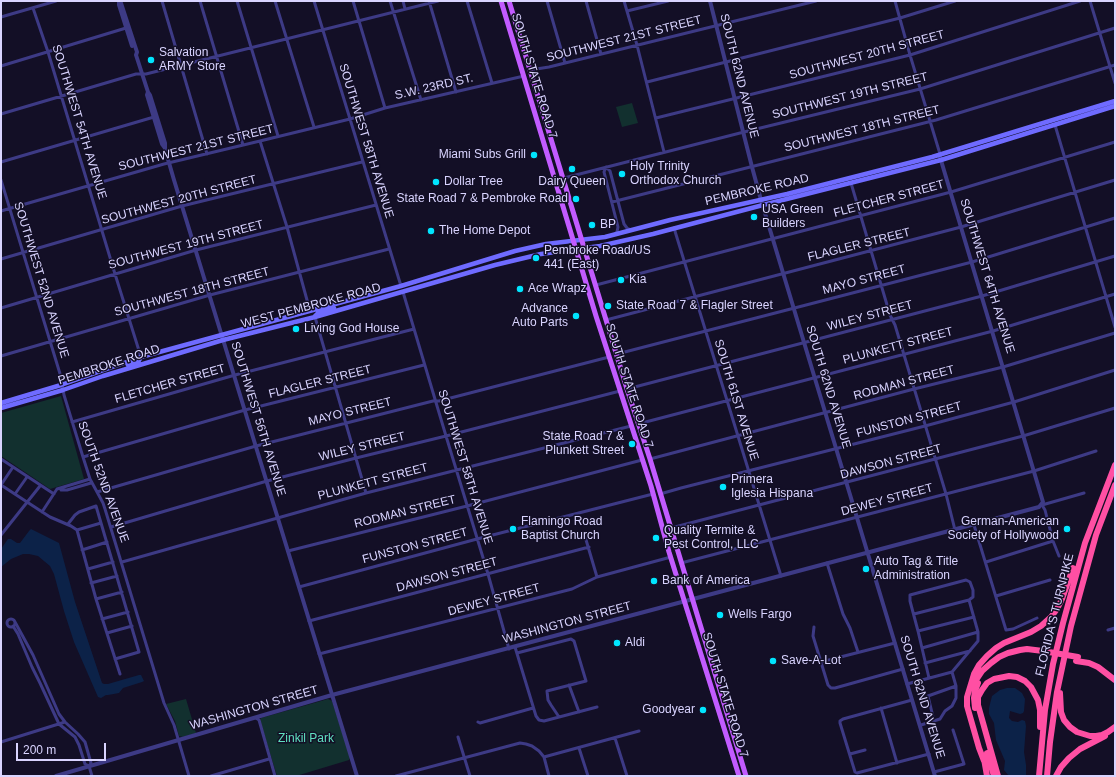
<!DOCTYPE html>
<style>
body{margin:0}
#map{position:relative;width:1116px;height:777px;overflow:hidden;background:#130f26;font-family:Arial,sans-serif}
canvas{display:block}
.frame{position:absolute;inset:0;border:2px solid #d9d4ff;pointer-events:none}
.scale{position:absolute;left:16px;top:743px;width:90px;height:18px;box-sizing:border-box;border:2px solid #d9d4ff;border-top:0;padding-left:5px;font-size:12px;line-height:14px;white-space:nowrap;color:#d9d4ff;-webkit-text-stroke:3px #130f26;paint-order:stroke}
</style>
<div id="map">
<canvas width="1116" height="777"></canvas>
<div class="frame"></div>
<div class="scale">200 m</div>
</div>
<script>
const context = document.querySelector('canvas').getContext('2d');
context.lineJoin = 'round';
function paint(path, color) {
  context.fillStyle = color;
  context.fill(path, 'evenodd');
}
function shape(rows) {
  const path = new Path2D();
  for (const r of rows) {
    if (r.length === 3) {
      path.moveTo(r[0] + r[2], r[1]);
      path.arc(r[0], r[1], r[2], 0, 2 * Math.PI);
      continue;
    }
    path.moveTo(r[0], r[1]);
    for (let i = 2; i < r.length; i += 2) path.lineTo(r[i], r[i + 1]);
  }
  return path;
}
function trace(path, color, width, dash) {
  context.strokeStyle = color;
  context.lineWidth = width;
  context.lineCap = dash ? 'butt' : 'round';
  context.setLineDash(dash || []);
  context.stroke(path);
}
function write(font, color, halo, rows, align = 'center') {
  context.font = font + ' Arial,sans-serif';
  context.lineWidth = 3;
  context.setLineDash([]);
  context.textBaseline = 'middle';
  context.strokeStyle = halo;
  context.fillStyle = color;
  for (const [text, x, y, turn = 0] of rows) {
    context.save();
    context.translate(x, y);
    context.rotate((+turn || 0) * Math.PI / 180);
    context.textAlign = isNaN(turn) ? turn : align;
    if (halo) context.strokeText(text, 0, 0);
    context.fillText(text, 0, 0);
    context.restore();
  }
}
paint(shape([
 [632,103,638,123,622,127,616,107],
 [61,396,84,479,50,489,1,456,1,413],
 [186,699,196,733,183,737,179,736,175,721,166,704],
 [328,699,332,701,350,757,349,760,296,776,277,776,260,721,261,718]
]), '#12302f');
paint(shape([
 [31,529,59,543,75,602,102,683,104,684,108,684,139,675,141,675,144,681,142,682,123,688,119,693,108,695,106,695,101,698,98,697,74,642,64,611,54,574,50,566,38,556,29,554,23,554,11,559,1,567,1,549,8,539,11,539,17,543,20,543,29,531],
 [1007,688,1015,688,1022,693,1025,699,1024,711,1023,713,1020,714,1010,711,1009,718,1012,721,1018,722,1022,720,1025,721,1026,726,1024,752,1026,765,1026,776,1009,776,1004,770,1005,761,996,740,994,723,989,714,989,708,992,696,1000,690]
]), '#0c2248');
trace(shape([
 [162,1,207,154],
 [200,1,243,145],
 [237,1,278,136],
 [275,1,314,127],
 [314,1,401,286],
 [353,1,385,108],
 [390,1,421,100],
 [403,1,405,9],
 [429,1,456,92],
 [467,1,492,83],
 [547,1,565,63],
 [586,1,601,54],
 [624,1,637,45,664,152],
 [895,1,910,55,940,154],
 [1090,1,1115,83],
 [33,8,48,52,115,274,141,357],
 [627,11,668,1],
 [1,17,56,1],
 [1,66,126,28],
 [530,70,549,67,816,1],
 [647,82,900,18,955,1],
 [1,114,136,74,146,74,438,1],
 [656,118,910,55,1080,1],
 [1055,125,1115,327],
 [260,141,287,227,310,311],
 [1,162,154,117],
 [606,167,610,171,624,224,627,228,631,230],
 [606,167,604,172,618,227,617,232,615,234],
 [564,178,744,132,920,89,1115,28],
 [1,180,50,341,61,377,64,395,83,457,90,479,103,503,105,509,164,703,174,725,189,776],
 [851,183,890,315,895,325,946,494,955,530],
 [612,202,936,120,1115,65],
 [1,211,164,164,260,141,350,119,385,108,524,76],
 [674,228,781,576],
 [1,259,182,206,362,162],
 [596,285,951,192,1115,142],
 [403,292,446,436,488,574,509,649],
 [1,308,196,250,376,205],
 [315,317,366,493],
 [606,320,961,227,1115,180],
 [617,354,972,262,1115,218],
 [1,356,210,295,389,249],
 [627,389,982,296,1115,256],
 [72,422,235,375,414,329],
 [638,424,993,331,1115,294],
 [83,457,245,410,424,365],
 [1,459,54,494],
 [650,459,914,389,1003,367,1115,333],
 [1,485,50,517,71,526,77,530,96,599,120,674],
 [1,485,13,467],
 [61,490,67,490,91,483],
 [97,492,256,446,433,401,439,401,609,357],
 [15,494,27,477],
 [660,494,681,488,925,426,1014,402,1115,370],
 [42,512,57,489,90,479],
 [68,524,75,515,79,512,96,506,139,652,115,659],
 [974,525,1006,630,1013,629,1037,618],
 [111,527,267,481,356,458,446,436,620,391],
 [671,528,1023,436,1115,408],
 [77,530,101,523],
 [584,533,597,577],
 [1,535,40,486],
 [82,550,107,542],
 [288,551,467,506,642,460],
 [1059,556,1053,541,1045,510,1042,505,1084,493],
 [122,562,366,493,631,426],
 [986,562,1053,541],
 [681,563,1034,471,1096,451],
 [827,563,843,614,850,628,858,652],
 [88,569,113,562],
 [91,583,117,576],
 [299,587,477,539,653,494],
 [996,596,1050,580],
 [96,599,122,592],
 [914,614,969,600],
 [102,619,128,612],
 [11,623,4],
 [309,621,589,547],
 [15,622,33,655,59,714,65,722,78,734,85,742,91,763,89,766,92,776],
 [13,626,18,634,32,667,40,683,59,724,75,737,79,745,85,764,89,766],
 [814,627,813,636,828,685,831,688,835,688,903,669],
 [1108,630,1115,628],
 [918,631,974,617],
 [107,633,132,626],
 [515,647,536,716,539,720,544,721,597,707],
 [922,648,978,632],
 [517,653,571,639,574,641,586,681,547,691,548,700,551,705,559,717],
 [319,654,572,589,597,577,671,557],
 [821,662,895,643],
 [925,663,970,651],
 [929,678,918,631,910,601,910,595,966,580,970,582,973,590,973,597,969,600],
 [907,684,952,672,978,641,978,632,969,600],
 [569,685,579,712],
 [912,700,843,719,840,721,840,723,855,772,857,773,929,754],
 [881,708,897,763],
 [256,718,259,720,275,776],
 [934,721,928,696,956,686],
 [478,722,480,723,533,708],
 [921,725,940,719,945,711,952,706,956,698,956,686,952,672],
 [458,737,470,776],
 [615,738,627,776],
 [1,742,65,722],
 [579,748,588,776],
 [850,754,865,750],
 [544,757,639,731],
 [934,772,964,764,953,730],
 [211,776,269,759],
 [396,776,520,743,526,744,532,746,539,751,544,757,549,776]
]), '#3d3a85', 3);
trace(shape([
 [119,1,121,3,137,52,136,55,148,92,147,95,162,144,165,148],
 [119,1,119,5,132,46],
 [710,1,752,167,761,200,935,776],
 [148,92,150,95,165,143,165,149,174,180,357,776],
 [56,776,332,695,1039,507,1043,502,940,157]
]), '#3d3a85', 4);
trace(shape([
 [315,316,319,312,334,308],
 [128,365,138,362,141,357],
 [1,403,61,385,141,357,401,286,515,251,546,244,605,237,670,220,787,194,932,157,1115,101],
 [1,408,63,390,103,376,223,340,315,317,495,265,541,254,600,246,653,234,763,205,941,160,1115,106]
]), '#6f6bff', 4.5);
trace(shape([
 [501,1,596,316,651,486,669,552,739,776],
 [509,1,627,389,650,459,746,776]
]), '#c25bff', 5);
trace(shape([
 [1076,661,1089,663,1098,667,1115,680],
 [974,686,976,680,982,671,991,663,999,657,1008,653,1020,650,1027,649,1043,651],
 [1060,693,1061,712,1064,720,1070,727,1077,732,1090,736,1096,736,1102,735,1108,732,1115,727],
 [975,708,974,698,975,691,978,683],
 [987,753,994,776],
 [984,759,987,776],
 [984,761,979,748,967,706,967,697,974,674,979,665,987,656,996,648,1004,643,1031,632,1041,626,1051,617,1057,609,1062,599,1073,568],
 [998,776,978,705,978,697,982,690,987,683,994,679,1009,676,1017,677,1025,681,1031,687,1038,700,1040,710,1040,727],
 [1039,776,1045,710,1053,664,1063,623,1085,543,1115,465],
 [1047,776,1050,742,1057,692,1071,626,1096,535,1115,485],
 [1056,776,1061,767,1069,758,1080,749,1105,736]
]), '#ff4fa3', 6);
trace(shape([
 [1043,651,1078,657]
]), '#ff4fa3', 6);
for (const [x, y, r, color] of [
 [151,60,4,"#00e5ff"],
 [534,155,4,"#00e5ff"],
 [572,169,4,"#00e5ff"],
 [622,174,4,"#00e5ff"],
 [436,182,4,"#00e5ff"],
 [576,199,4,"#00e5ff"],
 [754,217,4,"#00e5ff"],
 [592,225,4,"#00e5ff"],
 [431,231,4,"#00e5ff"],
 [536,258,4,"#00e5ff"],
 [621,280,4,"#00e5ff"],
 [520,289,4,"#00e5ff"],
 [608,306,4,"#00e5ff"],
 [576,316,4,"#00e5ff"],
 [296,329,4,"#00e5ff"],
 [632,444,4,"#00e5ff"],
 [723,487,4,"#00e5ff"],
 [513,529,4,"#00e5ff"],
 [1067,529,4,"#00e5ff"],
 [656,538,4,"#00e5ff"],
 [866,569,4,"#00e5ff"],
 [654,581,4,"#00e5ff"],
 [720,615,4,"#00e5ff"],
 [617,643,4,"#00e5ff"],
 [773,661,4,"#00e5ff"],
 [703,710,4,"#00e5ff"]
]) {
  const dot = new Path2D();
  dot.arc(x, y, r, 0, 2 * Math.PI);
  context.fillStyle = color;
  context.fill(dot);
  trace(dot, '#130f26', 1.5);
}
write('12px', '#d9d4ff', '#130f26', [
 ["SOUTHWEST 21ST STREET",624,39,-14],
 ["SOUTHWEST 20TH STREET",867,55,-15],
 ["SOUTH STATE ROAD 7",534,76,73],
 ["SOUTH 62ND AVENUE",739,76,76],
 ["S.W. 23RD ST.",434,87,-13],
 ["SOUTHWEST 19TH STREET",850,96,-14],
 ["SOUTHWEST 54TH AVENUE",79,122,73],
 ["SOUTHWEST 18TH STREET",862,129,-14],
 ["SOUTHWEST 58TH AVENUE",366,141,73],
 ["SOUTHWEST 21ST STREET",196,148,-14],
 ["PEMBROKE ROAD",757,190,-13],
 ["FLETCHER STREET",889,199,-15],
 ["SOUTHWEST 20TH STREET",179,200,-15],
 ["SOUTHWEST 19TH STREET",186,245,-15],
 ["FLAGLER STREET",859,245,-14],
 ["SOUTHWEST 64TH AVENUE",987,276,73],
 ["SOUTHWEST 52ND AVENUE",41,280,73],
 ["MAYO STREET",864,280,-15],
 ["SOUTHWEST 18TH STREET",192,292,-15],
 ["WEST PEMBROKE ROAD",311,306,-15],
 ["WILEY STREET",870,316,-15],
 ["PLUNKETT STREET",898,346,-15],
 ["PEMBROKE ROAD",109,365,-18],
 ["FLAGLER STREET",320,382,-14],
 ["RODMAN STREET",904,383,-15],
 ["FLETCHER STREET",170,384,-16],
 ["SOUTH STATE ROAD 7",629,386,72],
 ["SOUTH 62ND AVENUE",828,387,73],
 ["SOUTH 61ST AVENUE",736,400,73],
 ["MAYO STREET",350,412,-14],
 ["SOUTHWEST 56TH AVENUE",258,419,73],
 ["FUNSTON STREET",909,420,-15],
 ["WILEY STREET",362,447,-14],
 ["DAWSON STREET",891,462,-15],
 ["SOUTHWEST 58TH AVENUE",465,467,73],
 ["SOUTH 52ND AVENUE",103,482,70],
 ["PLUNKETT STREET",373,482,-15],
 ["DEWEY STREET",887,500,-15],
 ["RODMAN STREET",405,512,-14],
 ["FUNSTON STREET",415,546,-15],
 ["DAWSON STREET",447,575,-15],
 ["DEWEY STREET",494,600,-15],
 ["FLORIDA'S TURNPIKE",1055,615,-76],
 ["WASHINGTON STREET",567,623,-15],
 ["SOUTH STATE ROAD 7",725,695,73],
 ["SOUTH 62ND AVENUE",922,697,73],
 ["WASHINGTON STREET",254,708,-16]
]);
write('12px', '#d9d4ff', '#130f26', [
 ["Salvation",159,53],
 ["ARMY Store",159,67],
 ["Miami Subs Grill",526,155,"right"],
 ["Holy Trinity",630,167],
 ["Orthodox Church",630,181],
 ["Dollar Tree",444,182],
 ["Dairy Queen",572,182,"center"],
 ["State Road 7 & Pembroke Road",568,199,"right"],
 ["USA Green",762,210],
 ["Builders",762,224],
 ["BP",600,225],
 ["The Home Depot",439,231],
 ["Pembroke Road/US",544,251],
 ["441 (East)",544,265],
 ["Kia",629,280],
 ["Ace Wrapz",528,289],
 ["State Road 7 & Flagler Street",616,306],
 ["Advance",568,309,"right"],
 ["Auto Parts",568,323,"right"],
 ["Living God House",304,329],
 ["State Road 7 &",624,437,"right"],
 ["Plunkett Street",624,451,"right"],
 ["Primera",731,480],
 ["Iglesia Hispana",731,494],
 ["Flamingo Road",521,522],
 ["Baptist Church",521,536],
 ["German-American",1059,522,"right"],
 ["Society of Hollywood",1059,536,"right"],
 ["Quality Termite &",664,531],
 ["Pest Control, LLC",664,545],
 ["Auto Tag & Title",874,562],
 ["Administration",874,576],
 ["Bank of America",662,581],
 ["Wells Fargo",728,615],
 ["Aldi",625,643],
 ["Save-A-Lot",781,661],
 ["Goodyear",695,710,"right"]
], 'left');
write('12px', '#5fe0c0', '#130f26', [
 ["Zinkil Park",306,739]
]);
</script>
